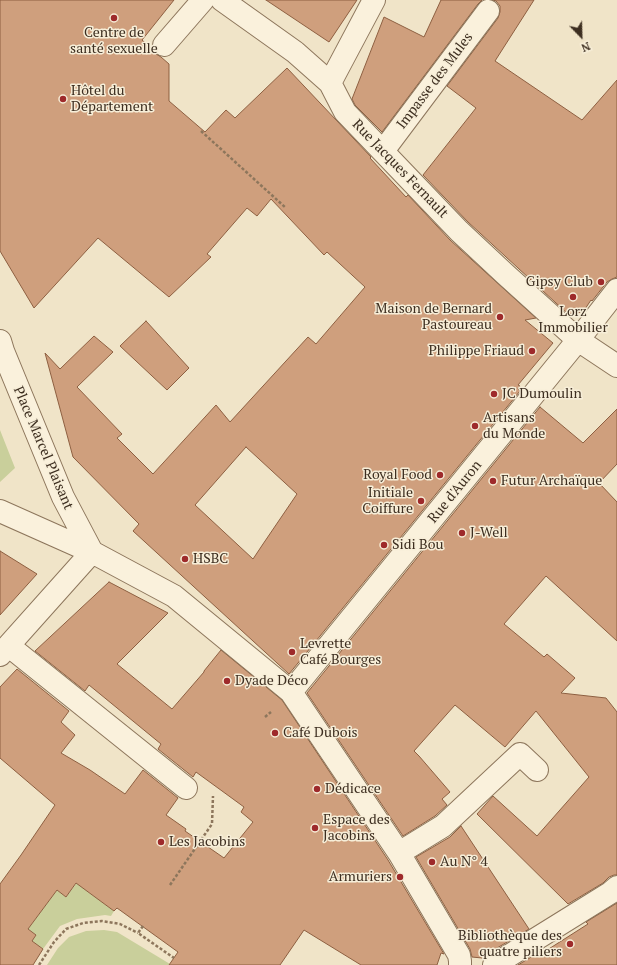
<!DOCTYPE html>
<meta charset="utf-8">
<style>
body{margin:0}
#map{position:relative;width:617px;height:965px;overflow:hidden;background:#f0e4c8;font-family:"PT Serif",serif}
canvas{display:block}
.north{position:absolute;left:561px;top:16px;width:40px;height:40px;-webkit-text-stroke:3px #f7eed8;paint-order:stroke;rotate:157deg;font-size:11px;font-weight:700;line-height:16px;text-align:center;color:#3d2e20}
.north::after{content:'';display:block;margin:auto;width:14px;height:18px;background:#3d2e20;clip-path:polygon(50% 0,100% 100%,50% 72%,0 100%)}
</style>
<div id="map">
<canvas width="617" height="965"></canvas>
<div class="north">N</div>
</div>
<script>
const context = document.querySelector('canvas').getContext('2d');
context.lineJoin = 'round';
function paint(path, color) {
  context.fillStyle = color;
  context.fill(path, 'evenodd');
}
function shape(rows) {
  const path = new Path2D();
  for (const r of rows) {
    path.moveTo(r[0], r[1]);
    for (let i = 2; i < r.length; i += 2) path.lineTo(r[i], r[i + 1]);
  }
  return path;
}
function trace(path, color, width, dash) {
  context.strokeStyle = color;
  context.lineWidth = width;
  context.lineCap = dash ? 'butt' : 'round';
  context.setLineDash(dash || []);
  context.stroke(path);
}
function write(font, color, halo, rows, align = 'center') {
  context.font = font + ' "PT Serif",serif';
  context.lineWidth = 3;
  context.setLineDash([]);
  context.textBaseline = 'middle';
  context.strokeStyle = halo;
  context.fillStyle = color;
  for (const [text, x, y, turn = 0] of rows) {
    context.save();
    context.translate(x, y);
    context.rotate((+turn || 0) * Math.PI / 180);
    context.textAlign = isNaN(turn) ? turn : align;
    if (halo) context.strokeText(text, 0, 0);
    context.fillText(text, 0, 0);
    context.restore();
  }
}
paint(shape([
 [0,430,15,468,0,482],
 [79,880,87,891,114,911,111,916,105,915,77,919,60,926,43,949,32,941,36,935,28,929,57,890,66,897],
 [104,930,117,932,170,964,169,965,47,965,58,948,69,937,86,931]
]), '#c9cf9b');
const building = shape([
 [0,0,174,0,142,40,152,49,156,54,161,57,169,64,169,101,205,132,226,110,235,118,287,68,371,157,370,158,406,197,408,195,450,240,536,318,525,320,553,343,518,385,520,386,518,389,520,391,289,674,133,531,139,524,73,457,45,353,60,369,94,336,113,352,77,387,122,434,117,438,153,474,216,405,230,422,308,337,316,344,365,287,327,252,324,255,271,199,257,216,247,208,207,254,211,257,169,297,98,238,34,308,0,251,0,0],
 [246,447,297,494,263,544,253,559,195,505,246,447],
 [266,0,357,0,329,42,266,0],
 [441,0,482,0,478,4,382,132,355,105,352,99,384,17,424,37,441,0],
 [493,0,534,0,495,61,582,120,617,80,617,277,612,279,607,282,592,301,591,300,583,312,568,314,468,222,423,175,476,108,447,86,498,18,500,12,500,6,496,1,493,0],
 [146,321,189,368,167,390,120,346,146,321],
 [540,407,583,443,617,409,617,464,599,483,617,502,617,641,546,576,504,624,544,657,547,654,575,678,561,693,606,698,617,712,617,875,614,875,609,877,603,883,568,904,477,814,493,796,537,836,589,777,536,711,505,747,455,705,414,751,419,756,450,792,442,799,447,805,435,816,403,836,307,693,540,407],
 [0,551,37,574,0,615,0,551],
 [109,582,168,613,117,664,172,709,204,672,204,671,221,650,282,700,388,860,444,954,441,953,437,965,361,965,304,930,280,965,169,965,178,952,117,908,114,911,76,883,66,897,57,890,28,929,36,935,32,941,43,949,33,965,0,965,0,884,21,855,55,805,0,758,0,687,17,669,69,711,61,722,75,735,61,753,90,770,125,794,143,770,178,798,166,815,186,829,185,831,224,858,253,822,241,812,244,807,196,772,193,777,158,749,161,744,89,685,85,691,35,651,109,582],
 [461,826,529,929,487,954,483,959,482,958,472,957,470,949,416,857,450,837,461,826],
 [617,903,617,965,518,965,543,950,544,952,588,924,586,922,617,903]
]);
paint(building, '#cf9f7d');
trace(building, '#8d5f41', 1);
const minor = shape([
 [222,0,295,52,330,83,345,112,459,231,505,274,578,340,617,366],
 [164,45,203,0],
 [330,83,374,0],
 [383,151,488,11],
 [0,341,3,351,63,497,92,552],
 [0,511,92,552,174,596,291,692,399,853,459,955,460,961,460,965],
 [9,646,186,788],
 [0,655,92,552],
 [291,692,578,340,617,290],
 [399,853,443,826,520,754,537,770],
 [494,965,610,893,617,887]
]);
trace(minor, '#8d765c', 24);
trace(shape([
 [201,131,286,208],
 [265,717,271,712],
 [170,885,212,824,213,796],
 [143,926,138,933,174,958],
 [39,965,54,942,66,929,83,923,102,921,120,924,138,933]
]), '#8d765c', 2.5, [3, 2]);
trace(minor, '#faf1dc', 22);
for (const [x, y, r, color] of [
 [114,18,4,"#9e2a2b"],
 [63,99,4,"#9e2a2b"],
 [601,282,4,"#9e2a2b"],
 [573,297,4,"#9e2a2b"],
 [500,317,4,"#9e2a2b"],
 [532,351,4,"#9e2a2b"],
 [494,394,4,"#9e2a2b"],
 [475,426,4,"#9e2a2b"],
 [440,475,4,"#9e2a2b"],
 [493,481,4,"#9e2a2b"],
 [421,501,4,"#9e2a2b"],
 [462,533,4,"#9e2a2b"],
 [384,545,4,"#9e2a2b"],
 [185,559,4,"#9e2a2b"],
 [292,652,4,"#9e2a2b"],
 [227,681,4,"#9e2a2b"],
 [275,733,4,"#9e2a2b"],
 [317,789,4,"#9e2a2b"],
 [315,828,4,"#9e2a2b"],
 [161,842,4,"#9e2a2b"],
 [432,862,4,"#9e2a2b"],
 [400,877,4,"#9e2a2b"],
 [570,944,4,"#9e2a2b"]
]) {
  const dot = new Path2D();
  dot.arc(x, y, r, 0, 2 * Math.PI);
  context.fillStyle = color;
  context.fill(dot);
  trace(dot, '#f7eed8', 1.5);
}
write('14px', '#3d2e20', '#f7eed8', [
 ["Centre de",114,33,"center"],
 ["santé sexuelle",114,49,"center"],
 ["Hôtel du",71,91],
 ["Département",71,107],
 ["Gipsy Club",593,282,"right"],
 ["Maison de Bernard",492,309,"right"],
 ["Pastoureau",492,325,"right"],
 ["Lorz",573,312,"center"],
 ["Immobilier",573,328,"center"],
 ["Philippe Friaud",524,351,"right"],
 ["JC Dumoulin",502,394],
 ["Artisans",483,418],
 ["du Monde",483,434],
 ["Royal Food",432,475,"right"],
 ["Futur Archaïque",501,481],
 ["Initiale",413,493,"right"],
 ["Coiffure",413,509,"right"],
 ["J-Well",470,533],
 ["Sidi Bou",392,545],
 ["HSBC",193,559],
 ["Levrette",300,644],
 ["Café Bourges",300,660],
 ["Dyade Déco",235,681],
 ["Café Dubois",283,733],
 ["Dédicace",325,789],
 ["Espace des",323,820],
 ["Jacobins",323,836],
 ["Les Jacobins",169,842],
 ["Au N° 4",440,862],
 ["Armuriers",392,877,"right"],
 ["Bibliothèque des",562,936,"right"],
 ["quatre piliers",562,952,"right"]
], 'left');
write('14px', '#3d2e20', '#f7eed8', [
 ["Impasse des Mules",435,81,-53],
 ["Rue Jacques Fernault",400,169,46],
 ["Place Marcel Plaisant",43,448,67],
 ["Rue d'Auron",455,492,-51]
]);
</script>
